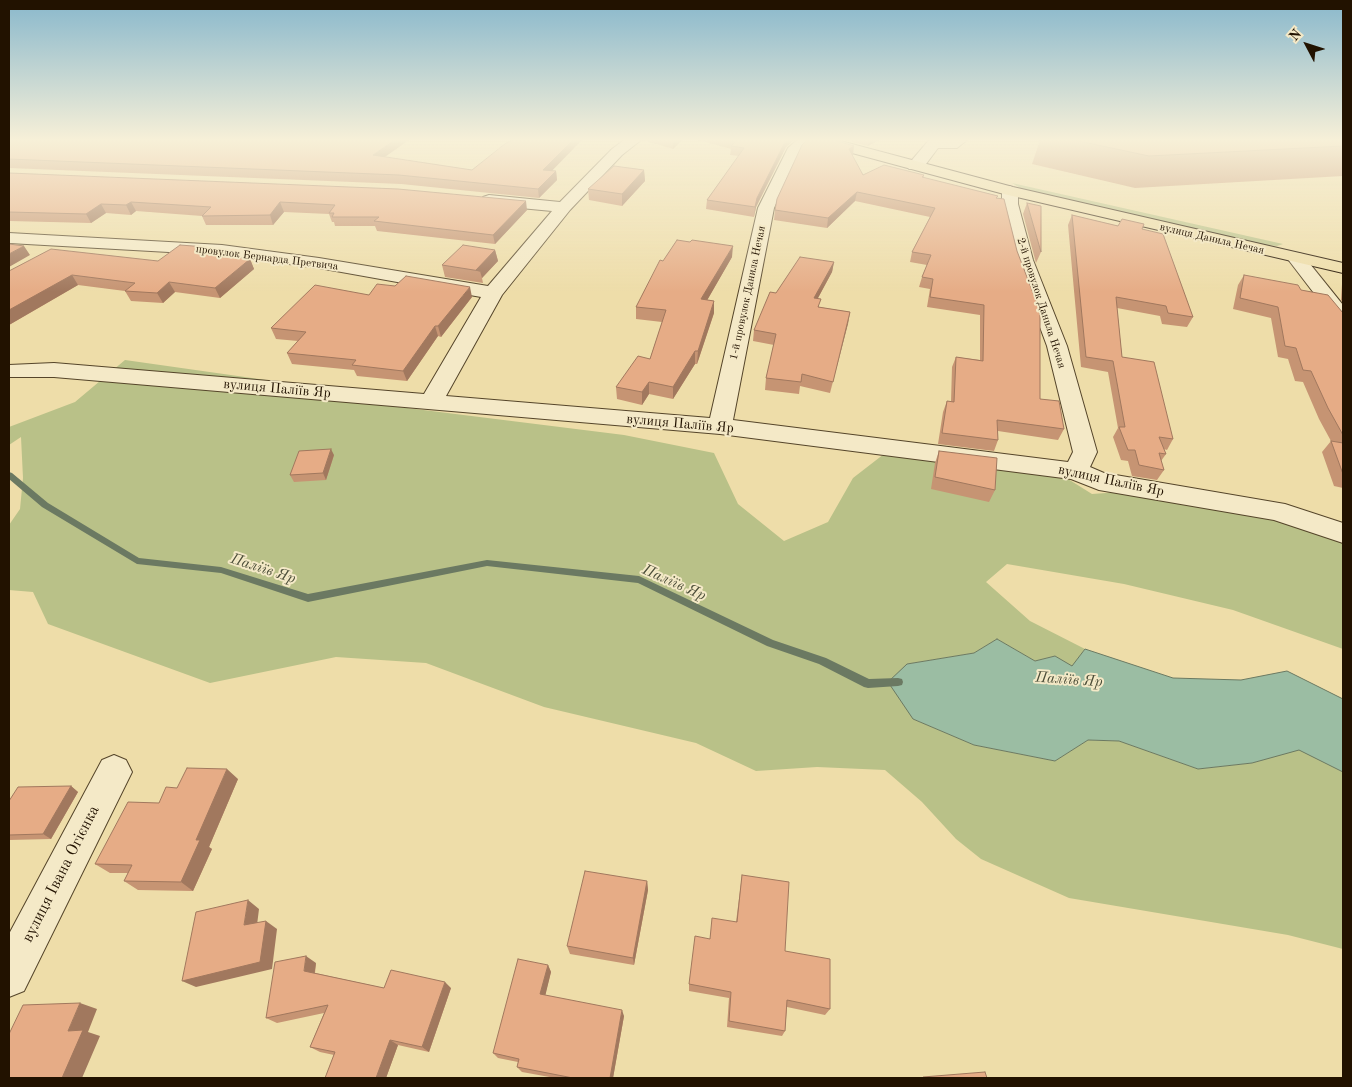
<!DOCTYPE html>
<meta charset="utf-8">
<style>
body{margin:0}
#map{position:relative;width:1352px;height:1087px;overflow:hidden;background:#eedda9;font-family:"Old Standard TT",serif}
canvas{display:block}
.frame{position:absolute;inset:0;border:10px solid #221200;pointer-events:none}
.north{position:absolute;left:1282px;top:20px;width:50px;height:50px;-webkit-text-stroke:4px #f4e9c7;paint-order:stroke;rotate:310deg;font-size:14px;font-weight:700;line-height:20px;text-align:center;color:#221200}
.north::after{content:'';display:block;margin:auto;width:18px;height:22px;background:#221200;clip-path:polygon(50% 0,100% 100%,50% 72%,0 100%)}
</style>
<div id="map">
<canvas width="1352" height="1087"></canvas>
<div class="frame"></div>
<div class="north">N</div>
</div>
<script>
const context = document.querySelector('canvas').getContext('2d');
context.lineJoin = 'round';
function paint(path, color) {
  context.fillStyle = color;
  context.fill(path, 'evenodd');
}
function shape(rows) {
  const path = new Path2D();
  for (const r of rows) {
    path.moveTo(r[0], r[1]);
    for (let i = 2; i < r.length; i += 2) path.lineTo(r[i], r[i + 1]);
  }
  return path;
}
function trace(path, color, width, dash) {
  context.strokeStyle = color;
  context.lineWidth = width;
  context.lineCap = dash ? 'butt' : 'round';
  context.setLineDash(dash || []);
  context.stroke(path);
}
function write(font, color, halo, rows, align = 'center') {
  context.font = font + ' "Old Standard TT",serif';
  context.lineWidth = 4;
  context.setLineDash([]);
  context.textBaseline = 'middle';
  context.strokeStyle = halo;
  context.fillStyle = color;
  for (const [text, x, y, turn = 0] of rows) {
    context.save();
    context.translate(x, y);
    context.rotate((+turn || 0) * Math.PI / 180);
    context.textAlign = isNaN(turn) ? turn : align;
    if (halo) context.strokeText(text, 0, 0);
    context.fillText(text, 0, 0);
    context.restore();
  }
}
paint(shape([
 [1012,183,1283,244,1277,246,1265,245,1025,191],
 [125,360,280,382,311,396,624,435,714,453,738,504,784,541,828,522,853,478,884,454,1060,474,1092,494,1133,491,1275,514,1343,536,1343,649,1233,610,1124,584,1007,564,986,582,1030,621,1085,649,1072,667,1055,656,1035,661,997,639,974,653,907,664,913,719,974,745,1055,761,1088,740,1119,741,1198,769,1252,763,1299,749,1343,772,1343,949,1288,935,1069,898,981,859,956,839,922,802,885,770,817,767,756,771,696,743,544,707,426,663,336,657,210,683,48,624,33,592,9,590,9,525,20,509,23,478,21,437,9,445,9,427,75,402]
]), '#b9c188');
const water = shape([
 [997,639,1035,661,1055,656,1072,666,1085,649,1173,678,1241,680,1287,671,1343,699,1343,772,1299,750,1252,763,1198,769,1119,741,1088,740,1055,761,974,745,913,719,888,682,907,664,974,653,997,639]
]);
paint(water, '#9bbda3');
trace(water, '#6b7962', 1);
paint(shape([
 [9,472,12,473,48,503,139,558,221,567,308,594,487,560,639,576,773,640,826,658,869,679,898,678,902,679,903,682,902,685,898,686,868,688,864,687,819,664,767,646,638,583,487,566,308,602,221,573,137,564,42,507,9,479,9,472]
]), '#6b7962');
const minor = shape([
 [624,140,641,140,622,155,570,210,502,295,446,396,710,418,758,208,788,148,797,140,813,140,799,153,774,208,733,420,1068,462,1073,452,1047,346,1015,260,1002,204,1002,191,1010,186,1018,191,1018,204,1033,260,1067,346,1097,452,1090,467,1104,473,1285,504,1343,523,1343,543,1274,520,1099,490,1071,479,720,434,54,377,9,377,9,365,54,363,424,394,481,297,319,268,222,255,9,243,9,233,222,245,319,258,488,286,552,211,489,205,483,203,481,200,483,197,489,195,560,202,612,149,624,140],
 [929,140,967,140,957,148,938,148,926,164,919,169,909,169,907,166,929,140],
 [1296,253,1302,254,1343,305,1343,324,1336,322,1287,258,1290,254,1296,253],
 [114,755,126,760,132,772,24,991,9,997,9,934,102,760,114,755]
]);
const major = shape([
 [813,140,837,140,1013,187,1343,263,1343,273,1004,194,815,143,813,140]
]);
trace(minor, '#55452a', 2);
trace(major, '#221200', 2);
paint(minor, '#f4e9c7');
paint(major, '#eedda9');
paint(shape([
 [9,140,385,157,472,170,556,171,557,180,539,198,401,184,9,168],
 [642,140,682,140,673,149],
 [698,140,794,140,786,147,756,207,754,217,706,209,707,200,739,156,730,155,731,149],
 [807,140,853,155,852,156,863,175,924,175,924,178,997,198,1040,399,1064,429,1058,440,998,431,998,440,994,451,938,444,943,412,947,401,951,402,952,367,956,357,980,360,980,315,927,307,930,289,919,287,922,277,927,265,910,262,912,252,930,217,855,201,827,228,774,220,775,210],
 [845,140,879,140,868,146],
 [1040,140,1343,140,1343,176,1135,188,1032,164],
 [644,170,645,181,622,206,589,200,588,189],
 [9,173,527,210,495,244,377,231,375,226,335,226,334,222,332,222,329,214,284,212,273,225,206,225,202,216,136,211,131,215,106,213,91,223,9,221],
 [1027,203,1041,252,1036,263,1023,214],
 [1072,215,1118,226,1142,229,1193,317,1187,327,1162,324,1160,316,1117,308,1122,357,1173,439,1167,450,1164,449,1166,454,1161,461,1164,470,1157,480,1132,476,1128,461,1121,460,1113,437,1118,428,1108,372,1081,367,1068,225],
 [495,250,498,261,482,278,483,283,445,277,442,265],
 [211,255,250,259,254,269,220,298,175,292,163,303,131,301,125,291,78,285,9,325,9,271,158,261],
 [732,257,707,300,714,301,714,313,697,364,695,364,673,399,649,394,642,405,617,399,616,387,650,359,662,322,636,319,636,307,663,261],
 [834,262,832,272,818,298,819,307,850,312,830,393,800,386,799,394,765,390,766,378,774,345,753,341,754,330,776,293],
 [1244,275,1301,290,1343,313,1343,488,1334,486,1322,452,1331,441,1319,419,1303,382,1295,381,1288,359,1278,357,1271,318,1233,309,1238,285],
 [1343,283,1343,303,1341,300,1342,284],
 [369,295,472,297,441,337,438,336,407,381,357,376,354,370,292,364,287,353,298,341,276,339,271,328],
 [939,451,995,490,989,502,931,489,935,463],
 [334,455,326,480,294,482,290,475],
 [238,779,209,847,212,849,193,891,138,890,124,881,128,873,110,873,95,864,159,803,177,788],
 [71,786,78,792,51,839,9,840,9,801],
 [742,875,785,951,830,1009,825,1015,787,1007,785,1031,782,1036,727,1027,729,998,689,991,689,984,710,939,736,922],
 [647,881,648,890,634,965,570,954,567,946],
 [316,963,315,973,384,988,451,988,429,1052,398,1045,386,1078,325,1078,334,1055,320,1052,310,1047,324,1013,277,1023,266,1018],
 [548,965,551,972,545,995,624,1016,613,1078,555,1078,522,1072,517,1067,518,1062,498,1058,493,1053]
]), '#c69473');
paint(shape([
 [395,140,409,140,375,164,373,155],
 [573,140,582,140,544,179,543,170],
 [673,140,682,140,673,149],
 [786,140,794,140,786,147,756,207,754,217,755,207,757,198],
 [869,140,879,140,868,146],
 [854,146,853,155,847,158,849,149],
 [644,170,645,181,622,206,622,194],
 [556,171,557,180,539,198,538,189],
 [857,192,855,201,827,228,828,218],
 [526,201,527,210,495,244,493,235],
 [131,202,136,211,131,215,126,205],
 [280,202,284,212,273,225,270,215],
 [101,204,106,213,91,223,86,214],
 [24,246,30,255,9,267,9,254],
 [733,246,732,257,701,311,701,299],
 [208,249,213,258,202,254],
 [495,250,498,261,482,278,480,271,476,270],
 [250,259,254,269,220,298,215,288],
 [834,262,832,272,812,309,814,298],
 [72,275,78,285,9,325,9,310],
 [169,282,175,292,163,303,157,293],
 [470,287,472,297,441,337,438,326],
 [714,301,714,313,697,364,698,351],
 [850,312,848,324,830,393,833,382],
 [435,326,438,336,407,381,403,371],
 [695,351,695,364,673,399,673,387],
 [649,382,649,394,642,405,642,392],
 [331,449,334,455,326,480,323,473],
 [227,769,238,779,209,847,212,849,193,891,181,882,196,840],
 [71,786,78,792,51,839,43,834],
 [647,881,648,890,634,965,633,958],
 [248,900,259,909,256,933,244,925],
 [266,921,277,929,272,969,196,987,182,981],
 [306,956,316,963,314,977,304,971],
 [548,965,551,972,544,1001,540,994],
 [445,982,451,988,429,1052,422,1047],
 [80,1003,97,1009,88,1032,100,1036,82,1078,62,1078,68,1031],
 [622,1010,624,1016,613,1078,610,1078],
 [390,1040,398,1045,386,1078,376,1078]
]), '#a1785e');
const building = shape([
 [9,140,395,140,373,155,472,170,506,143,514,140,573,140,543,170,556,171,538,189,399,175,9,159,9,140],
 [729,140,786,140,757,198,755,207,707,200,744,148,731,146,735,142,729,140],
 [807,140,834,140,854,146,849,149,863,175,884,165,924,175,922,177,998,196,996,198,1004,199,1017,251,1040,311,1040,399,1059,401,1064,429,997,420,998,440,942,433,947,401,954,402,956,357,983,361,984,305,930,297,933,279,922,277,931,255,912,252,935,208,857,192,828,218,775,210,777,199,802,145,807,140],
 [1074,140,1343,140,1343,146,1149,156,1074,140],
 [614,166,644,170,622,194,588,189,614,166],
 [9,173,398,189,526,201,493,235,374,221,379,217,332,217,334,213,329,213,335,205,280,202,270,215,202,216,211,207,131,202,126,205,101,204,86,214,9,212,9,173],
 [1027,203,1041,206,1041,252,1027,203],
 [1072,215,1118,226,1122,219,1144,224,1142,229,1163,234,1193,317,1168,313,1166,306,1116,297,1122,357,1154,362,1173,439,1159,437,1166,454,1159,453,1164,470,1139,465,1135,450,1128,450,1119,427,1125,427,1113,361,1086,357,1072,215],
 [677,240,690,242,692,240,733,246,701,299,714,301,698,351,695,351,673,387,649,382,642,392,616,387,638,356,650,359,666,310,636,307,660,260,663,261,677,240],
 [9,244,24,246,9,254,9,244],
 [180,245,206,247,208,249,202,254,250,259,215,288,169,282,157,293,125,291,135,283,72,275,9,310,9,271,51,249,158,261,180,245],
 [463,245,495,250,476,270,480,271,442,265,463,245],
 [800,257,834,262,814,298,821,299,818,307,850,312,833,382,802,374,801,382,766,378,776,334,754,330,770,292,776,293,800,257],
 [1244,275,1298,285,1301,290,1328,295,1343,313,1343,435,1328,408,1311,371,1303,370,1296,348,1285,346,1278,307,1240,298,1244,275],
 [406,276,470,287,438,326,435,326,403,371,352,365,356,360,287,353,306,332,271,328,315,285,369,295,377,284,395,286,406,276],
 [1331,441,1343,443,1343,474,1331,441],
 [331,449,323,473,290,475,299,451,331,449],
 [939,451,997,458,995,490,935,477,939,451],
 [187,768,227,769,196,840,200,840,181,882,124,881,132,865,95,864,128,802,159,803,166,787,177,788,187,768],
 [71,786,43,834,9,835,9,801,18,787,71,786],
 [585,871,647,881,633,958,567,946,585,871],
 [742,875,789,882,785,951,830,959,830,1009,787,1000,785,1031,729,1021,731,992,689,984,695,936,710,939,712,918,737,922,742,875],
 [248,900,244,925,266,921,260,962,182,981,196,912,248,900],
 [306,956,304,971,384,988,391,970,445,982,422,1047,390,1040,376,1078,325,1078,335,1052,310,1047,328,1005,266,1018,275,962,306,956],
 [518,959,548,965,540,994,622,1010,610,1078,573,1078,517,1067,519,1059,493,1053,518,959],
 [80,1003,68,1031,83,1030,62,1078,9,1078,9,1034,23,1005,80,1003],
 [985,1072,987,1078,924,1078,923,1077,985,1072]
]);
paint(building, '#e6ac86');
trace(building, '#a1785e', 1);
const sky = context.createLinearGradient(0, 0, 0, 292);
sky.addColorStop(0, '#89b8cc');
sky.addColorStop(0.48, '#f7f0d8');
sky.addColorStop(1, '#f7f0d800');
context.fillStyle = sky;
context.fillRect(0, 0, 1352, 292);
write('11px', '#221200', '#f4e9c7', [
 ["вулиця Данила Нечая",1212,239,13],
 ["провулок Бернарда Претвича",267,258,7],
 ["1-й провулок Данила Нечая",748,293,-78],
 ["2-й провулок Данила Нечая",1041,303,72]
]);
write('14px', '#221200', '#f4e9c7', [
 ["вулиця Паліїв Яр",277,389,5],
 ["вулиця Паліїв Яр",680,424,5],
 ["вулиця Паліїв Яр",1111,481,12]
]);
write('italic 15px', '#4c4e39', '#f4e9c7', [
 ["Паліїв Яр",263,569,18],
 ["Паліїв Яр",674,583,24],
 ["Паліїв Яр",1069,680,4]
]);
write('16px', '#221200', '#f4e9c7', [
 ["вулиця Івана Огієнка",61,874,-63]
]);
</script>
